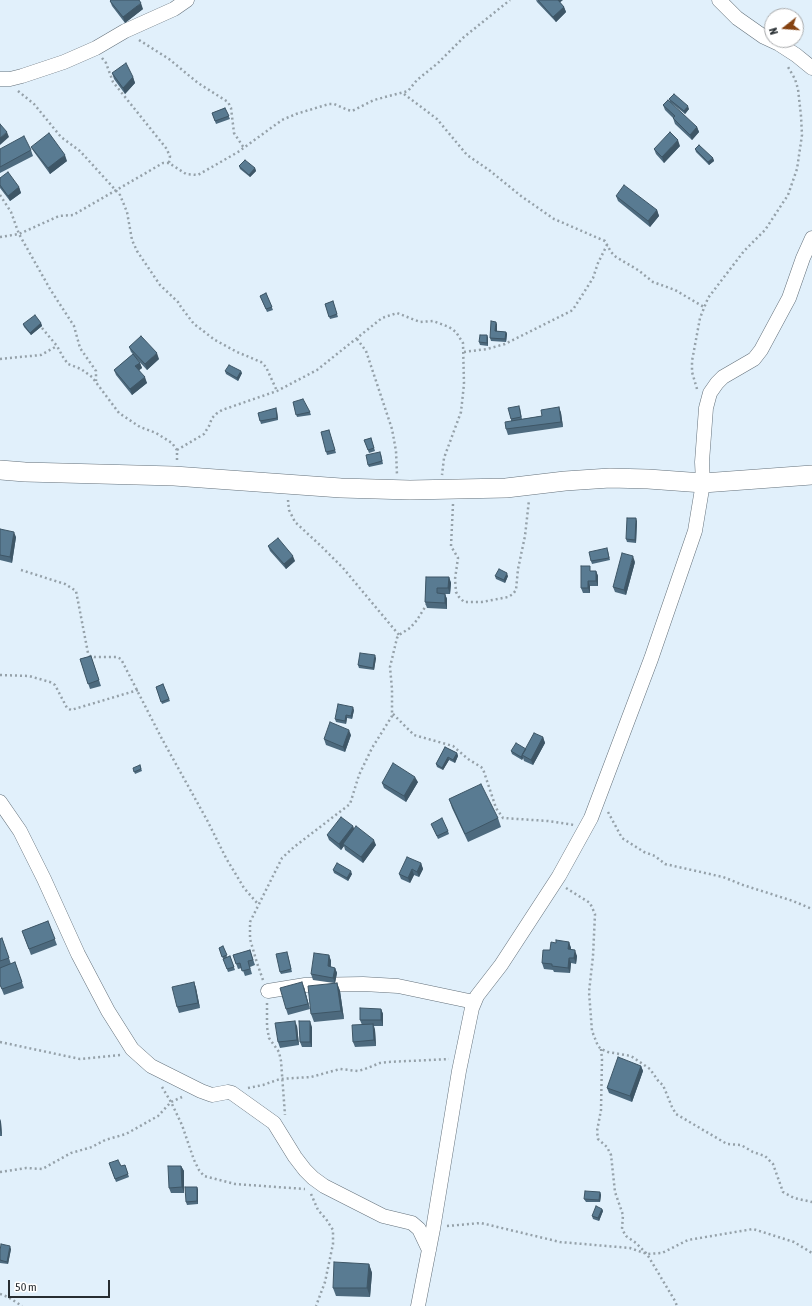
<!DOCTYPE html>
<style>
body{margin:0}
#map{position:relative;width:812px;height:1306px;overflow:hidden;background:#e1f0fb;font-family:"Asap Condensed",sans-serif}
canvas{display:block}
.north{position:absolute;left:764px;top:8px;width:40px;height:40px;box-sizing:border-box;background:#fff;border:1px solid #a9abad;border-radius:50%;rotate:253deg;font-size:11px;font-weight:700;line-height:16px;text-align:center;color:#272d31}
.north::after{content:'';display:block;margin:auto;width:14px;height:18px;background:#854211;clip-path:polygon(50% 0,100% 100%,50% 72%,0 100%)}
.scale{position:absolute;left:8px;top:1280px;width:102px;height:18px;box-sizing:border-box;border:2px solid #272d31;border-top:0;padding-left:5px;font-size:12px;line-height:14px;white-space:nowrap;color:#272d31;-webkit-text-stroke:3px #fff;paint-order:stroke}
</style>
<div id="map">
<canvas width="812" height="1306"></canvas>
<div class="north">N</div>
<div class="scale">50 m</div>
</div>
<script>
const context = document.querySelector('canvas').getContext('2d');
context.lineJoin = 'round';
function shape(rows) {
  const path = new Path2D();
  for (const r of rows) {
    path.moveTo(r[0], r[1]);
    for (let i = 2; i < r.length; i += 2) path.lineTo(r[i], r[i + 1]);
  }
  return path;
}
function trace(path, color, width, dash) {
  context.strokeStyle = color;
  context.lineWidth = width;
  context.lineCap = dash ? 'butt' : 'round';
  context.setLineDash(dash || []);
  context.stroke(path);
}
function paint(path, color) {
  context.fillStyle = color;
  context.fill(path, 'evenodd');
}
const minor = shape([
 [719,0,737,18,764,37,779,44,796,55,812,68],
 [0,79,10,79,22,76,64,62,96,48,125,31,174,9,187,0],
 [0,802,20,831,44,879,78,954,108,1011,132,1049,151,1066,201,1091,212,1095,228,1092,232,1093,274,1123,295,1157,305,1170,313,1178,324,1186,383,1216,412,1223,419,1229,429,1250],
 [268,991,305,985,363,984,398,986,474,1002],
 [418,1306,433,1229,459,1071,472,1008,477,996,501,965,559,876,591,818,651,659,695,531,703,483,702,462,706,408,710,393,717,383,723,377,754,359,761,350,789,298,803,258,812,238]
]);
const secondary = shape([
 [0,470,25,472,174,476,341,488,410,490,506,488,565,481,610,478,648,479,703,483,812,475]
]);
trace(minor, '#64717b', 15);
trace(secondary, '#64717b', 20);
trace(shape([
 [139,40,169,59,198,83,228,102,231,108,234,133,244,148],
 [102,58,106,63,113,82,166,148,170,156,169,163],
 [18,91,34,104,61,137,80,151,120,195,127,212,132,240,137,251,160,285,178,302,181,307,194,324,215,340,237,352,261,362,266,367,277,391],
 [404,94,437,119,467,155,489,170,521,196,554,219,605,241,611,252,616,257,638,270,653,282,675,290,704,307],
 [0,195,11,212,19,234,50,289,74,326,80,348,96,371,96,381],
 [0,237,19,234,59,216,73,215,163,163,169,163,186,174,198,175,238,152,282,120,296,114,329,104,334,104,348,110,352,111,374,100,408,91,417,80,438,63,464,37,510,0],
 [42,328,57,346,63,357,68,364,81,369,92,377,119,413,140,427,156,433,172,443,177,450,177,460],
 [357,339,366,351,392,429,396,451,397,475],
 [464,352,487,349,505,344,571,311,574,308,593,278,598,263,607,245],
 [0,359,41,355,57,346],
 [697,389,692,372,692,361,700,318,708,298,744,251,765,230,788,195,797,169,802,135,801,116,798,89,795,79,788,67],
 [177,450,204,434,209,426,212,418,216,414,222,410,277,391,317,370,382,318,397,313,420,322,433,321,449,327,456,332,463,343,464,384,461,412,444,458,442,475],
 [288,500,289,510,295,522,321,546,343,568,399,635],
 [453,504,451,546,458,558,455,579,456,592,459,597,464,602,482,602,508,597,513,594,516,590,518,569,525,536,529,500],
 [21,570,65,584,76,591,88,653,90,656,94,657,117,657,121,659,162,739,207,820,226,858,244,888,258,904],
 [0,675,29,676,50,682,55,685,67,708,71,710,138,690],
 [393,714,414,735,453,746,468,759,481,767,483,769,496,808,503,818,548,821,574,825],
 [608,812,622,838,644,852,655,856,665,864,723,877,743,885,793,901,812,909],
 [566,888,590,903,595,914,593,956,589,992,592,1031,598,1046,601,1049,608,1052,631,1056,650,1069,659,1082,663,1085,665,1090,672,1107,676,1114,727,1144,741,1145,753,1152,765,1156,773,1164,783,1192,794,1198,812,1202],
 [263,980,257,963,250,939,250,922,282,858,294,847,350,804,359,775,372,748,392,716,392,689,390,667,397,638,399,635,410,628,417,620,427,604],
 [267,1003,267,1027,269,1038,279,1052,281,1061,285,1115],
 [0,1042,80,1059,120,1055],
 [601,1049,602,1059,601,1110,597,1131,598,1139,607,1147,611,1155,615,1192,623,1215,622,1229,626,1236,636,1243,647,1254,675,1301,677,1306],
 [162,1087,171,1102,182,1125,194,1160,199,1170,204,1176,235,1184,305,1189],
 [248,1088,263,1085,280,1079,311,1077,340,1069,358,1071,365,1069,380,1063,388,1062,449,1059],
 [0,1172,26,1168,42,1169,44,1168,71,1153,92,1147,105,1140,126,1134,158,1116,171,1102,182,1097],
 [311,1194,318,1210,326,1219,333,1230,333,1244,325,1282,316,1306],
 [447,1226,481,1223,560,1242,630,1248,647,1254,662,1253,688,1240,753,1229,794,1242,812,1253],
 [0,1294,8,1297,22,1306]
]), '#95a1a9', 2.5, [2, 3]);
trace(minor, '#fff', 14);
trace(secondary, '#fff', 19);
paint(shape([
 [536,0,560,3,564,7,566,12,556,22,537,2],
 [110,1,143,9,125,23,112,6],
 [112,73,133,77,135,83,125,94,114,79],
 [669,99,689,109,685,114,670,102],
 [663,105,697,127,699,132,692,140,675,124,673,118,665,110],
 [225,108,230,119,216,124,212,113],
 [680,146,664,163,656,154,654,149],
 [31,147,67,161,50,174,34,152],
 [0,149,31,150,33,156,0,173],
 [695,149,713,158,714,161,709,165,696,152],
 [239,166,255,168,256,171,250,177,240,169],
 [0,178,19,187,21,193,10,201,0,188],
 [616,196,657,210,659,216,650,227,618,201],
 [266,293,273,310,267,312,260,296],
 [333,301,338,317,330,319,325,304],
 [41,323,42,326,31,335,24,327,23,324],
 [497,324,497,331,506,332,507,334,506,342,491,341,490,338],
 [487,335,488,338,488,346,480,345,479,342],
 [129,347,159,359,147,370,135,357,140,363,142,368,139,370,147,383,132,395,116,375,114,370,133,354,131,352],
 [225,371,242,373,238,381,226,374],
 [293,402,310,412,311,415,297,417],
 [559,407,561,413,563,427,508,435,506,429,511,421,511,419,520,408,522,419,542,416],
 [277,411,278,420,261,424,258,413],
 [329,430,336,453,327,455,321,432],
 [371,438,375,451,369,453,364,440],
 [381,454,383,464,369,467,368,465],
 [637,521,636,543,627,542,626,539],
 [0,529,16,537,12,563,0,560],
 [268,546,295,561,286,569,270,551],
 [608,551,610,560,592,564,591,561],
 [635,562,626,595,615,592,613,587],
 [591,571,596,571,598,576,598,586,590,586,590,593,583,593,581,588],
 [495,576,508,576,505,583,496,579],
 [426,577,449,577,451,583,450,594,445,594,447,599,447,609,427,608,425,602],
 [91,656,101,686,90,689,80,659],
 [376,658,374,670,359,668,358,665],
 [163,684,170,701,162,704,156,687],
 [354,710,352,719,347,718,346,724,336,722,335,719],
 [351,735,345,752,326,745,324,739],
 [543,737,545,743,533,765,524,761,523,758,522,760,512,754,511,751,526,749],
 [445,747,457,753,458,756,455,763,449,760,443,770,437,767,436,764],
 [140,765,142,771,135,774,134,771],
 [418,782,406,802,384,788,382,783],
 [449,799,498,818,501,827,468,842,452,808],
 [353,826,354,829,376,845,363,863,345,850,344,846,341,850,329,840,327,835],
 [432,826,448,831,449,834,438,839],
 [421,863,423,869,419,877,414,875,410,883,401,879,399,874],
 [333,870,352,874,348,881,334,873],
 [48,921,57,945,31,955,22,931],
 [2,938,11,964,15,962,24,988,4,995,0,985,0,939],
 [569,942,571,948,571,950,577,956,576,964,571,963,570,973,554,972,553,970,544,969,542,963,556,943],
 [223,946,227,957,230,956,235,970,228,972,219,948],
 [250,950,255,965,250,967,252,974,245,976,242,968,238,969,233,955],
 [288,955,292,972,281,974,280,972],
 [329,955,331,961,331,967,335,968,337,973,335,983,337,983,340,991,344,1019,314,1022,311,1014,334,983,313,980,311,974],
 [194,982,196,988,200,1008,179,1013,177,1007],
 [304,987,310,1009,288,1015,286,1009],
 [381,1009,383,1014,383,1026,374,1026,375,1030,376,1046,355,1047,353,1042,362,1025,360,1020],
 [297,1026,299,1045,280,1048,278,1042],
 [312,1027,312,1047,302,1047,300,1042],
 [641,1066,643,1071,632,1102,609,1093,607,1088],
 [0,1119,1,1122,2,1136,0,1136],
 [109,1163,121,1166,125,1165,129,1177,116,1182],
 [181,1166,184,1171,184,1193,171,1193,169,1188],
 [197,1187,198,1190,198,1204,187,1205,186,1202],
 [600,1192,601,1195,600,1202,586,1202,584,1199],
 [602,1209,603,1211,599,1221,593,1219,592,1216],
 [11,1249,8,1264,0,1263,0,1251],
 [369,1264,372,1273,370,1297,336,1296,333,1288]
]), '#4d6a7e');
paint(shape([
 [557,0,563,0,558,4],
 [141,3,143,9,125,23,123,17],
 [564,7,566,12,556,22,553,17],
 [133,77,135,83,125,94,123,88],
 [688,106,689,109,685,114,684,111],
 [697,127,699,132,692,140,690,135],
 [7,132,9,137,0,145,0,138],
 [678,140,680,146,664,163,662,157],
 [65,155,67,161,50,174,48,168],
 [713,158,714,161,709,165,708,162],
 [255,168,256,171,250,177,249,175],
 [19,187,21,193,10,201,8,196],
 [657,210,659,216,650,227,648,221],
 [496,322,497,324,497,333,495,331],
 [41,323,42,326,31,335,30,333],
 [506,332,507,334,506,342,505,339],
 [487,335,488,338,488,346,487,343],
 [157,353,159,359,147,370,145,364],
 [140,363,142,368,137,372,135,366],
 [241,371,242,373,238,381,237,378],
 [145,377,147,383,132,395,130,389],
 [559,407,561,413,563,427,561,422],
 [276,408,277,411,278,420,277,418],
 [636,518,637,521,636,543,635,540],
 [14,532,16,537,12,563,10,557],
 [293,556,295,561,286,569,284,564],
 [633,556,635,562,626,595,624,590],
 [596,571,598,576,598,586,596,581],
 [507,573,508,576,505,583,504,580],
 [449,577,451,583,450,594,448,588],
 [588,581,590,586,590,593,588,588],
 [445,594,447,599,447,609,445,603],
 [375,655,376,658,374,670,373,668],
 [353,707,354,710,352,719,351,716],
 [346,715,347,718,346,724,345,721],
 [349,730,351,735,345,752,343,747],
 [543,737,545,743,533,765,531,760],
 [457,753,458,756,455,763,453,760],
 [522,755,523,758,522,760,521,757],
 [448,757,449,760,443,770,442,768],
 [415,777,418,782,406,802,404,796],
 [353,826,355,832,343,844,344,846,341,850,339,844],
 [374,840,376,845,363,863,361,857],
 [421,863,423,869,419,877,417,872],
 [412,869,414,875,410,883,408,878],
 [351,871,352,874,348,881,347,878],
 [569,942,571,948,570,955,568,949],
 [575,950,577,956,576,964,574,958],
 [329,955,331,961,330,972,328,966],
 [569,958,571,963,570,973,568,968],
 [335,968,337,973,335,983,333,978],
 [194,982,196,988,200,1008,198,1003],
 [302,982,304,987,310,1009,308,1004],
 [337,983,340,991,344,1019,341,1011],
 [381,1009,383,1014,383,1026,381,1020],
 [295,1021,297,1026,299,1045,297,1040],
 [310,1021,312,1027,312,1047,310,1042],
 [373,1024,375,1030,376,1046,374,1040],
 [641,1066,643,1071,632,1102,630,1096],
 [0,1119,1,1122,2,1136,0,1130],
 [181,1166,184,1171,184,1193,182,1187],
 [197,1187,198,1190,198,1204,197,1201],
 [600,1192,601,1195,600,1202,599,1200],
 [602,1209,603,1211,599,1221,598,1218],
 [10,1246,11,1249,8,1264,7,1262],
 [369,1264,372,1273,370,1297,367,1288]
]), '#3e5666');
const building = shape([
 [111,0,139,0,141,3,123,17,110,1,111,0],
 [538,0,558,0,564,7,553,17,538,0],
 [126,63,133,77,123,88,112,73,126,63],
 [674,94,688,106,684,111,669,99,674,94],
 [668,100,697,127,690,135,673,118,675,116,663,105,668,100],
 [225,108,229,116,215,121,212,113,225,108],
 [0,124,7,132,0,138,0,124],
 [670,132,678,140,662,157,654,149,670,132],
 [49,133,65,155,48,168,31,147,49,133],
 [24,136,31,150,0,167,0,149,24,136],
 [699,145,713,158,708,162,695,149,699,145],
 [245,160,255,168,249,175,239,166,245,160],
 [8,172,19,187,8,196,0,185,0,178,8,172],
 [624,185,657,210,648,221,616,196,624,185],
 [266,293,272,307,266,309,260,296,266,293],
 [333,301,337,314,329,317,325,304,333,301],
 [35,315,41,323,30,333,23,324,35,315],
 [491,321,496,322,495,331,506,332,505,339,490,338,491,321],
 [480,335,487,335,487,343,479,342,480,335],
 [141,336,157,353,145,364,129,347,141,336],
 [133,354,140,363,135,366,145,377,130,389,114,370,133,354],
 [229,365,241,371,237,378,225,371,229,365],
 [303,399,310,412,296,415,293,402,303,399],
 [519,406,521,417,511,419,508,408,519,406],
 [559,407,561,422,506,429,505,422,542,416,541,410,559,407],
 [276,408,277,418,260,421,258,413,276,408],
 [329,430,335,450,326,452,321,432,329,430],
 [371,438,374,448,368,450,364,440,371,438],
 [380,452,382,461,368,465,366,455,380,452],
 [627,518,636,518,635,540,626,539,627,518],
 [0,529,14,532,10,557,0,555,0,529],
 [278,538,293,556,284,564,268,546,278,538],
 [607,548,609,558,591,561,589,552,607,548],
 [622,553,633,556,624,590,613,587,622,553],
 [581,566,590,566,590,571,596,571,596,581,588,581,588,588,581,588,581,566],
 [499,569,507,573,504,580,495,576,499,569],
 [426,577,449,577,448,588,437,588,437,593,445,594,445,603,425,602,426,577],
 [360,653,375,655,373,668,358,665,360,653],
 [91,656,99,680,88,684,80,659,91,656],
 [163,684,169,699,161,702,156,687,163,684],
 [338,704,353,707,351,716,346,715,345,721,335,719,338,704],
 [330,722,349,730,343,747,324,739,330,722],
 [534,733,543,737,531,760,522,755,534,733],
 [516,743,526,749,521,757,511,751,516,743],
 [445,747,457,753,453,760,448,757,442,768,436,764,445,747],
 [393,763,415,777,404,796,382,783,393,763],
 [140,765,141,769,134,772,133,768,140,765],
 [481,784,498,818,465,834,449,799,481,784],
 [341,817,353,826,339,844,327,835,341,817],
 [442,818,448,831,437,836,431,824,442,818],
 [356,826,374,840,361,857,343,844,356,826],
 [407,857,421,863,417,872,412,869,408,878,399,874,407,857],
 [337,863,351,871,347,878,333,870,337,863],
 [48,921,55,939,29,949,22,931,48,921],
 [2,938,9,958,0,961,0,939,2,938],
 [556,940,569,942,568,949,575,950,574,958,569,958,568,968,552,966,552,964,542,963,543,950,550,950,551,942,556,943,556,940],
 [223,946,227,955,222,957,219,948,223,946],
 [250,950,253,960,248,961,250,969,242,971,240,963,236,964,233,955,250,950],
 [287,952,291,969,280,972,276,954,287,952],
 [314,953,329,955,328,966,335,968,333,978,311,974,314,953],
 [230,956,234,967,227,969,223,959,230,956],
 [15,962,22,982,2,989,0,985,0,968,15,962],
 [194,982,198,1003,177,1007,172,987,194,982],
 [302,982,308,1004,286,1009,280,988,302,982],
 [337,983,341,1011,311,1014,308,986,337,983],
 [360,1008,381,1009,381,1020,360,1020,360,1008],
 [295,1021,297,1040,278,1042,275,1023,295,1021],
 [299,1021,310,1021,310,1042,300,1042,299,1021],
 [373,1024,374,1040,353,1042,352,1025,373,1024],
 [618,1057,641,1066,630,1096,607,1088,618,1057],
 [118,1160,121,1166,125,1165,128,1174,115,1179,109,1163,118,1160],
 [168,1166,181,1166,182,1187,169,1188,168,1166],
 [185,1187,197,1187,197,1201,186,1202,185,1187],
 [585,1191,600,1192,599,1200,584,1199,585,1191],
 [596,1206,602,1209,598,1218,592,1216,596,1206],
 [1,1244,10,1246,7,1262,0,1260,0,1251,1,1244],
 [334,1262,369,1264,367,1288,333,1288,334,1262]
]);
paint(building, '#597b92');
trace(building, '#3e5666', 1);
</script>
